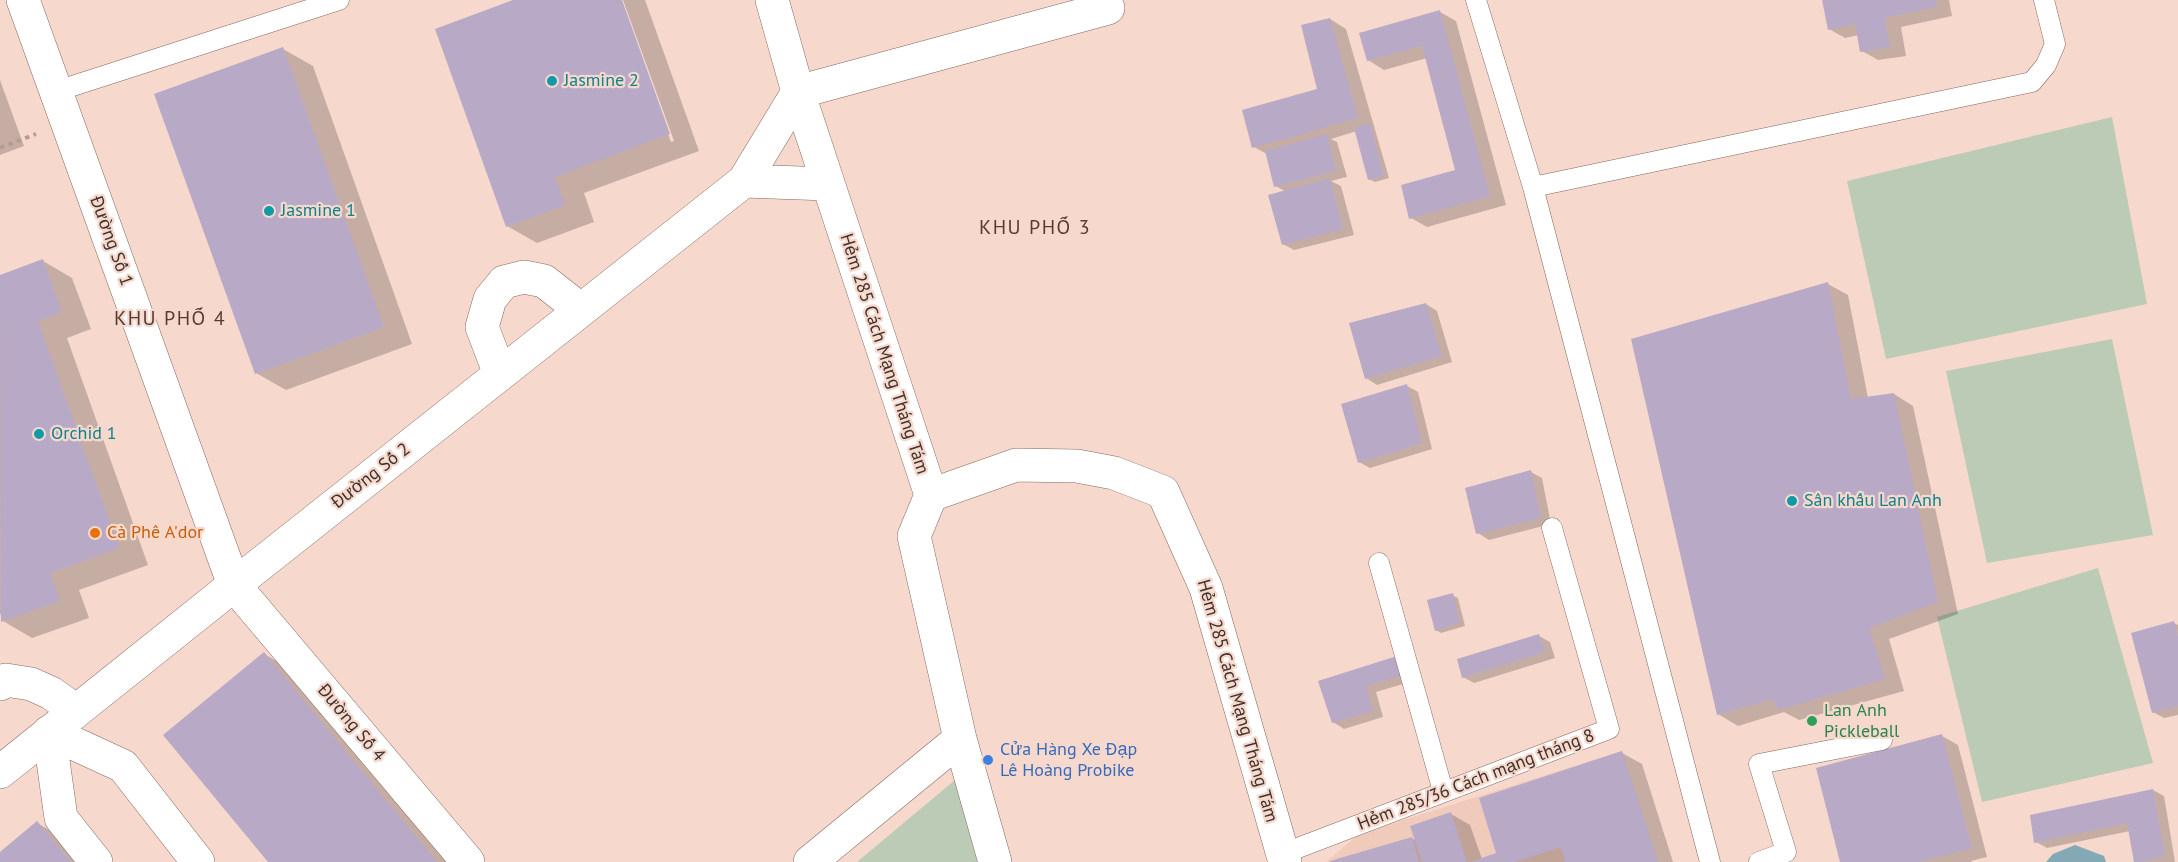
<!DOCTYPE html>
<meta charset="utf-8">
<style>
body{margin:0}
canvas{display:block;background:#f7d8cc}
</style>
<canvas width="2178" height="862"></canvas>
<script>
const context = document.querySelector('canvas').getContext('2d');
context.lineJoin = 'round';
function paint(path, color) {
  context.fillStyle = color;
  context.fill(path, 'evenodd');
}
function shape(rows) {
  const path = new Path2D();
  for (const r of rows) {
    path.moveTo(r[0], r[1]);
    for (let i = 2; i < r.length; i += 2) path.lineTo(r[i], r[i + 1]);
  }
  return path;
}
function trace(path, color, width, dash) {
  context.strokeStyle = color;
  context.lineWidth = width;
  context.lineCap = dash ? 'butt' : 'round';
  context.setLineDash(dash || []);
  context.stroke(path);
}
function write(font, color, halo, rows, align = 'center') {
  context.font = font + ' "PT Sans",sans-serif';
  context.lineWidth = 4.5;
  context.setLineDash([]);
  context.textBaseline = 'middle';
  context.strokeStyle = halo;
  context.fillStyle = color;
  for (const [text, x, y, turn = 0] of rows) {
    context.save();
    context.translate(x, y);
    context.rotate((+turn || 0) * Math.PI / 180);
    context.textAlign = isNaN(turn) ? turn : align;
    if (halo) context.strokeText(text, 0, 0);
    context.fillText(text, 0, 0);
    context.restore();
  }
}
paint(shape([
 [1622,751,1658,862,1326,862,1359,834]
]), '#f0cbbc');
paint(shape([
 [2112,117,2147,304,1886,359,1847,181],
 [2112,339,2153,535,1987,563,1946,371],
 [2098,568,2153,763,1982,802,1937,617],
 [955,780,980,862,857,862]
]), '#bccbb6');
paint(shape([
 [2075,845,2104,856,2106,862,2046,862,2053,854]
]), '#83a8b6');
paint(shape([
 [517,0,620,0,671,142,674,141,623,0,645,0,699,151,584,193,594,222,537,243,507,226],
 [1823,0,1949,0,1952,16,1901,27,1906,56,1878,60,1862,51,1859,35,1845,38,1829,29],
 [1440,12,1456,21,1506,205,1427,227,1411,218,1457,171,1427,58,1384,70,1368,60],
 [1330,19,1346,29,1389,178,1375,182,1369,179,1357,131,1331,139,1337,142,1347,177,1331,181,1341,186,1354,235,1294,250,1283,244,1286,192,1276,186,1267,154,1254,147,1319,90],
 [283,49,313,66,412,344,286,390,256,373],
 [0,80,24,146,0,155],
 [43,261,72,278,91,329,67,338,148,565,79,590,89,618,32,638,3,621,0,613,0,277],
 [1828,284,1848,295,1868,398,1894,394,1913,406,1958,614,1889,639,1904,691,1799,720,1784,712,1738,726,1718,714],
 [1426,304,1437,311,1452,362,1377,385,1366,378],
 [1407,386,1418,392,1432,449,1370,468,1359,462],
 [1531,472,1542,478,1551,524,1489,540,1478,533],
 [1452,595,1458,598,1465,626,1441,633,1436,630],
 [2174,623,2178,625,2178,715,2164,718,2153,712],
 [1539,636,1550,642,1555,658,1474,683,1463,677],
 [264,654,289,668,448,862,270,862],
 [1397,657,1413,681,1376,692,1383,717,1344,729,1333,722,1320,682],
 [1942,736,1958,745,1987,857,1971,861,1972,862,1842,862],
 [1622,753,1642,764,1673,862,1333,862,1411,838,1417,841,1451,814,1470,825,1482,859,1498,854],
 [2153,790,2164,796,2175,862,2135,862,2130,831,2047,848,2036,842],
 [37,823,62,837,82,862,0,862,0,854]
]), '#0003');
paint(shape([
 [513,0,622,0,670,134,555,177,565,205,506,227,435,29],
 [1822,0,1936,0,1937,7,1885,18,1890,47,1860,52,1855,24,1828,30],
 [1440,10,1490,196,1409,219,1401,185,1455,170,1422,46,1367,61,1359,33],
 [1330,18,1358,118,1252,148,1242,110,1317,89,1301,25],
 [283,47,384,327,255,374,154,94],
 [1370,123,1384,176,1368,180,1354,128],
 [1327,134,1336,171,1274,187,1265,151],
 [1330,178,1343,229,1282,245,1268,195],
 [43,259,62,312,38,321,119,548,50,573,60,601,1,622,0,275],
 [1828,282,1851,399,1894,393,1938,602,1869,628,1885,679,1778,710,1773,699,1717,715,1631,339],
 [1426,303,1442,356,1365,379,1349,323],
 [1407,384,1422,443,1358,463,1341,404],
 [1531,470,1541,518,1476,534,1465,488],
 [1453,593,1460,623,1435,631,1427,600],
 [2174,621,2178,637,2178,706,2152,713,2131,633],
 [1539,634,1545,652,1462,678,1457,659],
 [264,652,437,862,268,862,163,735],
 [1397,656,1403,675,1366,686,1373,711,1332,723,1318,681],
 [1942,734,1972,848,1919,862,1840,862,1816,768],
 [1622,751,1658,862,1565,862,1561,847,1514,862,1470,862,1496,853,1479,798],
 [2153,789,2165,856,2142,862,2134,862,2127,823,2034,843,2030,815],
 [1451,812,1467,862,1422,862,1410,826],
 [37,821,71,862,0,862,0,852],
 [1412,837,1419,862,1330,862,1330,861]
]), '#b8a9c7');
const lane = shape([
 [1476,0,1533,187,1710,862],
 [57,91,339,0],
 [1533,187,2032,82,2046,65,2055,44,2044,0],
 [1379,563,1443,791],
 [1282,854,1609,729,1552,528],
 [1759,862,1786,852,1759,764,1882,740]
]);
const street = shape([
 [23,0,234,585,468,862],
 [772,0,798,92,931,495,1016,465,1077,466,1114,473,1163,492,1206,588,1285,862],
 [744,181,828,184],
 [500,374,482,327,490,299,504,282,524,277,544,281,581,310],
 [931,495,914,536,960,739,995,862],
 [0,684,6,680,31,684,51,693,76,711],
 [49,732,123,766,198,862],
 [49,732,61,818,96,862],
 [0,772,234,585,744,181,798,92,1108,8],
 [810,862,960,739]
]);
trace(lane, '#83695f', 21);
trace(street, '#83695f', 34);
trace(shape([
 [0,148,36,134]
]), '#b49c93', 4, [4.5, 4.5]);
trace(lane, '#fff', 20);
trace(street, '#fff', 33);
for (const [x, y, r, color] of [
 [552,81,6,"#0f9aa8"],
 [269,211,6,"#0f9aa8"],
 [39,434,6,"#0f9aa8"],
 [1792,501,6,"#0f9aa8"],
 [95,533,6,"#e8710a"],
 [1812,721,6,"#2e9e5b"],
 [988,760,6,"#3f7fe0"]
]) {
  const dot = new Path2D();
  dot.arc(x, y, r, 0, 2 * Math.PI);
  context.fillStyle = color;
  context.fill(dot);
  trace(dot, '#f7d8cc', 2);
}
write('18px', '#0d838f', '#f7d8cc', [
 ["Jasmine 2",564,81],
 ["Jasmine 1",281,211],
 ["Orchid 1",51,434],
 ["Sân khấu Lan Anh",1804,501]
], 'left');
write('18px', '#3e322d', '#f7d8cc', [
 ["Đường Số 1",111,241,70],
 ["Hẻm 285 Cách Mạng Tháng Tám",884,354,72],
 ["Đường Số 2",371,476,-38],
 ["Hẻm 285 Cách Mạng Tháng Tám",1237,701,74],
 ["Đường Số 4",351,723,50],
 ["Hẻm 285/36 Cách mạng tháng 8",1476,780,-21]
]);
write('18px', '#c56008', '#f7d8cc', [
 ["Cà Phê A'dor",107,533]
], 'left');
write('18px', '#27864d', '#f7d8cc', [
 ["Lan Anh",1824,711],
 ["Pickleball",1824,732]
], 'left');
write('18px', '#366cbe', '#f7d8cc', [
 ["Cửa Hàng Xe Đạp",1000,750],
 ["Lê Hoàng Probike",1000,771]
], 'left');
context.letterSpacing = '1.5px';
write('20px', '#553d34', '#f7d8cc', [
 ["KHU PHỐ 3",1035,228],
 ["KHU PHỐ 4",170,319]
]);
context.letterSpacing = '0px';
</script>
